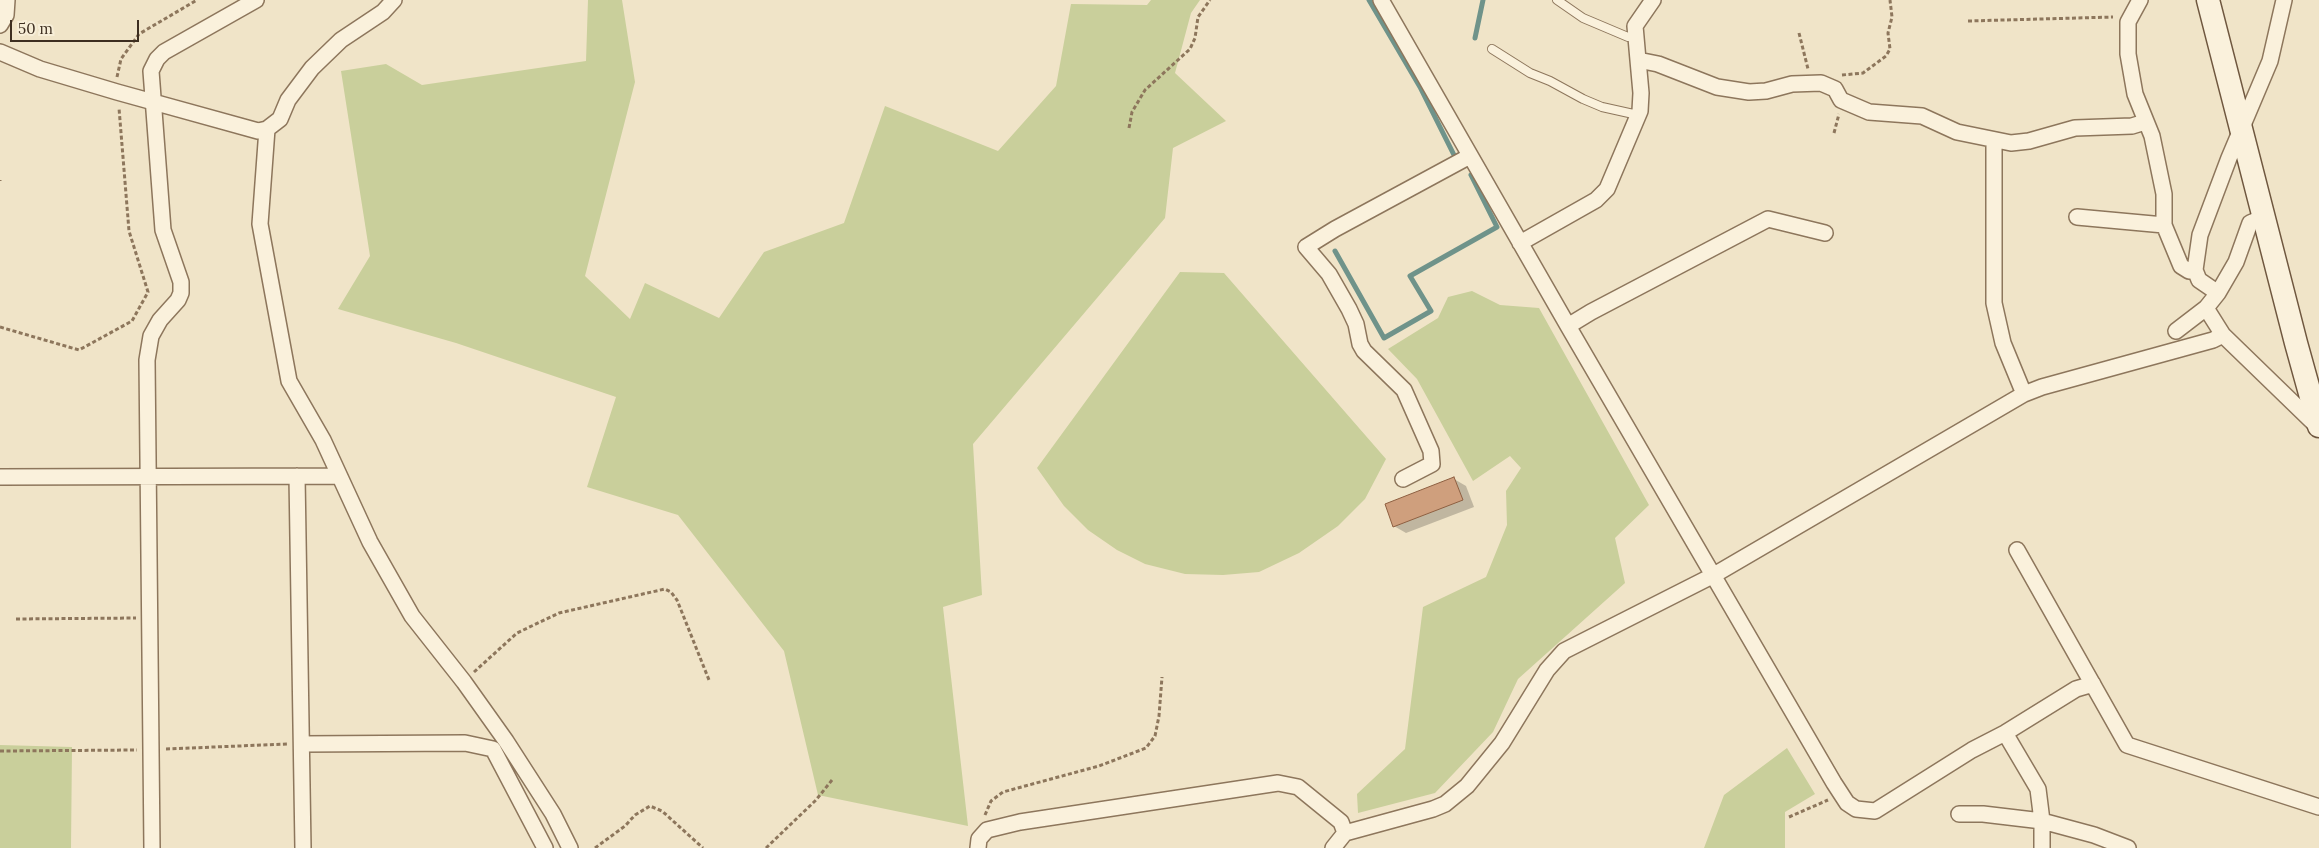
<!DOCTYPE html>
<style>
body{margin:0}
#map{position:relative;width:2319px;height:848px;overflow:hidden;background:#f0e4c8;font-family:Lora,serif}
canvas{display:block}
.scale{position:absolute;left:10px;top:20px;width:129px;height:22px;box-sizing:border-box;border:2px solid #3d2e20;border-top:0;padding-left:6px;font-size:15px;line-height:18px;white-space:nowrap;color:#3d2e20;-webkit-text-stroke:4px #f7eed8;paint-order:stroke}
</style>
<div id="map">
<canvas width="2319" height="848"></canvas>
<div class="scale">50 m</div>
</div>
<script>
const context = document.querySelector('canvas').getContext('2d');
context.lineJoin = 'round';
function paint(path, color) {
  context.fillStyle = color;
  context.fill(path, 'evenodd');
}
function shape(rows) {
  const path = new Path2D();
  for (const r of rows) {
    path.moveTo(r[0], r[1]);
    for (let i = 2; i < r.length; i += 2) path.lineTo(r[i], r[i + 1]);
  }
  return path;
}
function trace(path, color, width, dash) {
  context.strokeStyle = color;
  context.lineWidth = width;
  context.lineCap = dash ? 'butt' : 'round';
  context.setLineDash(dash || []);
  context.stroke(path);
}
paint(shape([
 [588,0,622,0,635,82,585,276,630,319,645,283,719,318,764,252,844,223,885,106,998,151,1056,86,1071,4,1147,5,1151,0,1200,0,1191,13,1175,73,1226,121,1173,148,1165,218,973,444,982,595,943,607,968,826,818,795,784,651,678,515,587,487,616,397,456,343,338,309,370,256,341,71,386,64,422,85,586,61],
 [1180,272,1224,273,1386,459,1365,499,1338,526,1299,553,1259,572,1223,575,1185,574,1145,564,1117,550,1088,530,1064,506,1037,468],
 [1472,291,1500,305,1539,308,1649,505,1615,538,1625,583,1518,679,1493,732,1435,793,1358,813,1357,794,1405,749,1423,607,1486,577,1507,525,1506,491,1521,468,1510,456,1473,481,1417,379,1388,349,1438,318,1448,297],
 [0,745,72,747,71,848,0,848],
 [1787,748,1815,794,1785,812,1785,848,1704,848,1724,795]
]), '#c9cf9b');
paint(shape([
 [1454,479,1466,486,1474,507,1406,533,1394,526]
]), '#0003');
trace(shape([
 [1369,0,1420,87,1454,155],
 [1475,38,1483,0],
 [1335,251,1384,338,1431,311,1410,276,1497,227,1471,175]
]), '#6f938a', 5);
const building = shape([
 [1454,477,1463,500,1393,527,1385,504,1454,477]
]);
paint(building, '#cf9f7d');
trace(building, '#8d5f41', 1);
const lane = shape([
 [1557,0,1583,18,1628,37,1636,36],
 [1492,49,1530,73,1550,81,1583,99,1602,107,1638,115]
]);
const street = shape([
 [394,0,383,12,341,40,312,68,288,100,280,119,267,129,260,224,289,381,323,440,370,542,412,616,464,682,506,741,553,814,570,848],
 [1381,0,1568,326,1834,783,1847,803,1856,809,1875,811,1972,750,2005,733,2076,689,2093,684],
 [1653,0,1635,26,1638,60,1658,64,1717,87,1749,92,1766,91,1792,84,1821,83,1835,89,1841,100,1869,112,1922,116,1957,132,2011,143,2029,141,2075,128,2132,126,2145,122],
 [2140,0,2128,22,2128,54,2135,94,2152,136,2164,194,2164,225,2181,266,2189,271,2195,270,2199,280,2218,293],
 [0,25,6,15,7,0],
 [0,52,40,69,117,92,258,131,267,129],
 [1994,141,1994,303,2003,343,2024,394],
 [2077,217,2164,225],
 [1520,243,1596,200,1607,189,1640,111,1641,93,1638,60],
 [2195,270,2200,235,2229,158,2270,61,2284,0],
 [2206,308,2223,335,2318,427],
 [1568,326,1591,312,1768,219,1825,233],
 [2176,331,2206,308,2218,293,2236,262,2250,223,2264,217],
 [297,476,303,848],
 [0,477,338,476],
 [1403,479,1432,464,1431,451,1404,390,1364,351,1360,344,1356,324,1349,309,1329,274,1306,247,1335,229,1470,156],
 [2017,550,2127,745,2319,807],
 [2005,733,2038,789,2042,821,2042,848],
 [303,744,465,743,493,749,545,848],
 [1959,814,1983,814,2042,821,2094,835,2128,848],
 [152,848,147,360,151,336,160,320,178,300,181,293,181,282,163,230,151,71,157,59,164,52,256,0],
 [978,848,979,839,987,830,1020,822,1278,783,1298,787,1341,822,1345,833],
 [1333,848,1345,833,1433,809,1445,804,1467,786,1502,743,1547,670,1564,651,1714,575,2024,394,2042,387,2213,340,2223,335]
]);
const secondary = shape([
 [2208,0,2296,343,2319,426]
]);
trace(lane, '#8d765c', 10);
trace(street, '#8d765c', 18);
trace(secondary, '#6f573f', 25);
trace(shape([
 [1968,21,2113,17],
 [1799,33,1808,69],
 [1842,75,1863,73,1886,56,1890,49,1888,33,1892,17,1890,0],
 [117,77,121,59,139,34,197,0],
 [1129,128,1132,112,1145,90,1190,49,1195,38,1198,17,1210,0],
 [1834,133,1839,114],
 [0,180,0,181],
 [0,327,79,350,132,321,148,292,129,231,119,108],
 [16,619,136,618],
 [474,672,517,633,559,613,665,589,671,592,677,600,709,680],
 [166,749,287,744],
 [0,751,137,750],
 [985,815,991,801,1003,792,1099,766,1146,748,1155,736,1159,716,1162,677],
 [1789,817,1828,800],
 [595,848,625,826,635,815,650,806,662,811,703,848],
 [766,848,816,800,832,780]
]), '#8d765c', 3, [4, 2.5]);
trace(lane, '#faf1dc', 8);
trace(street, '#faf1dc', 15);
trace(secondary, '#faf1dc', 22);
</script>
